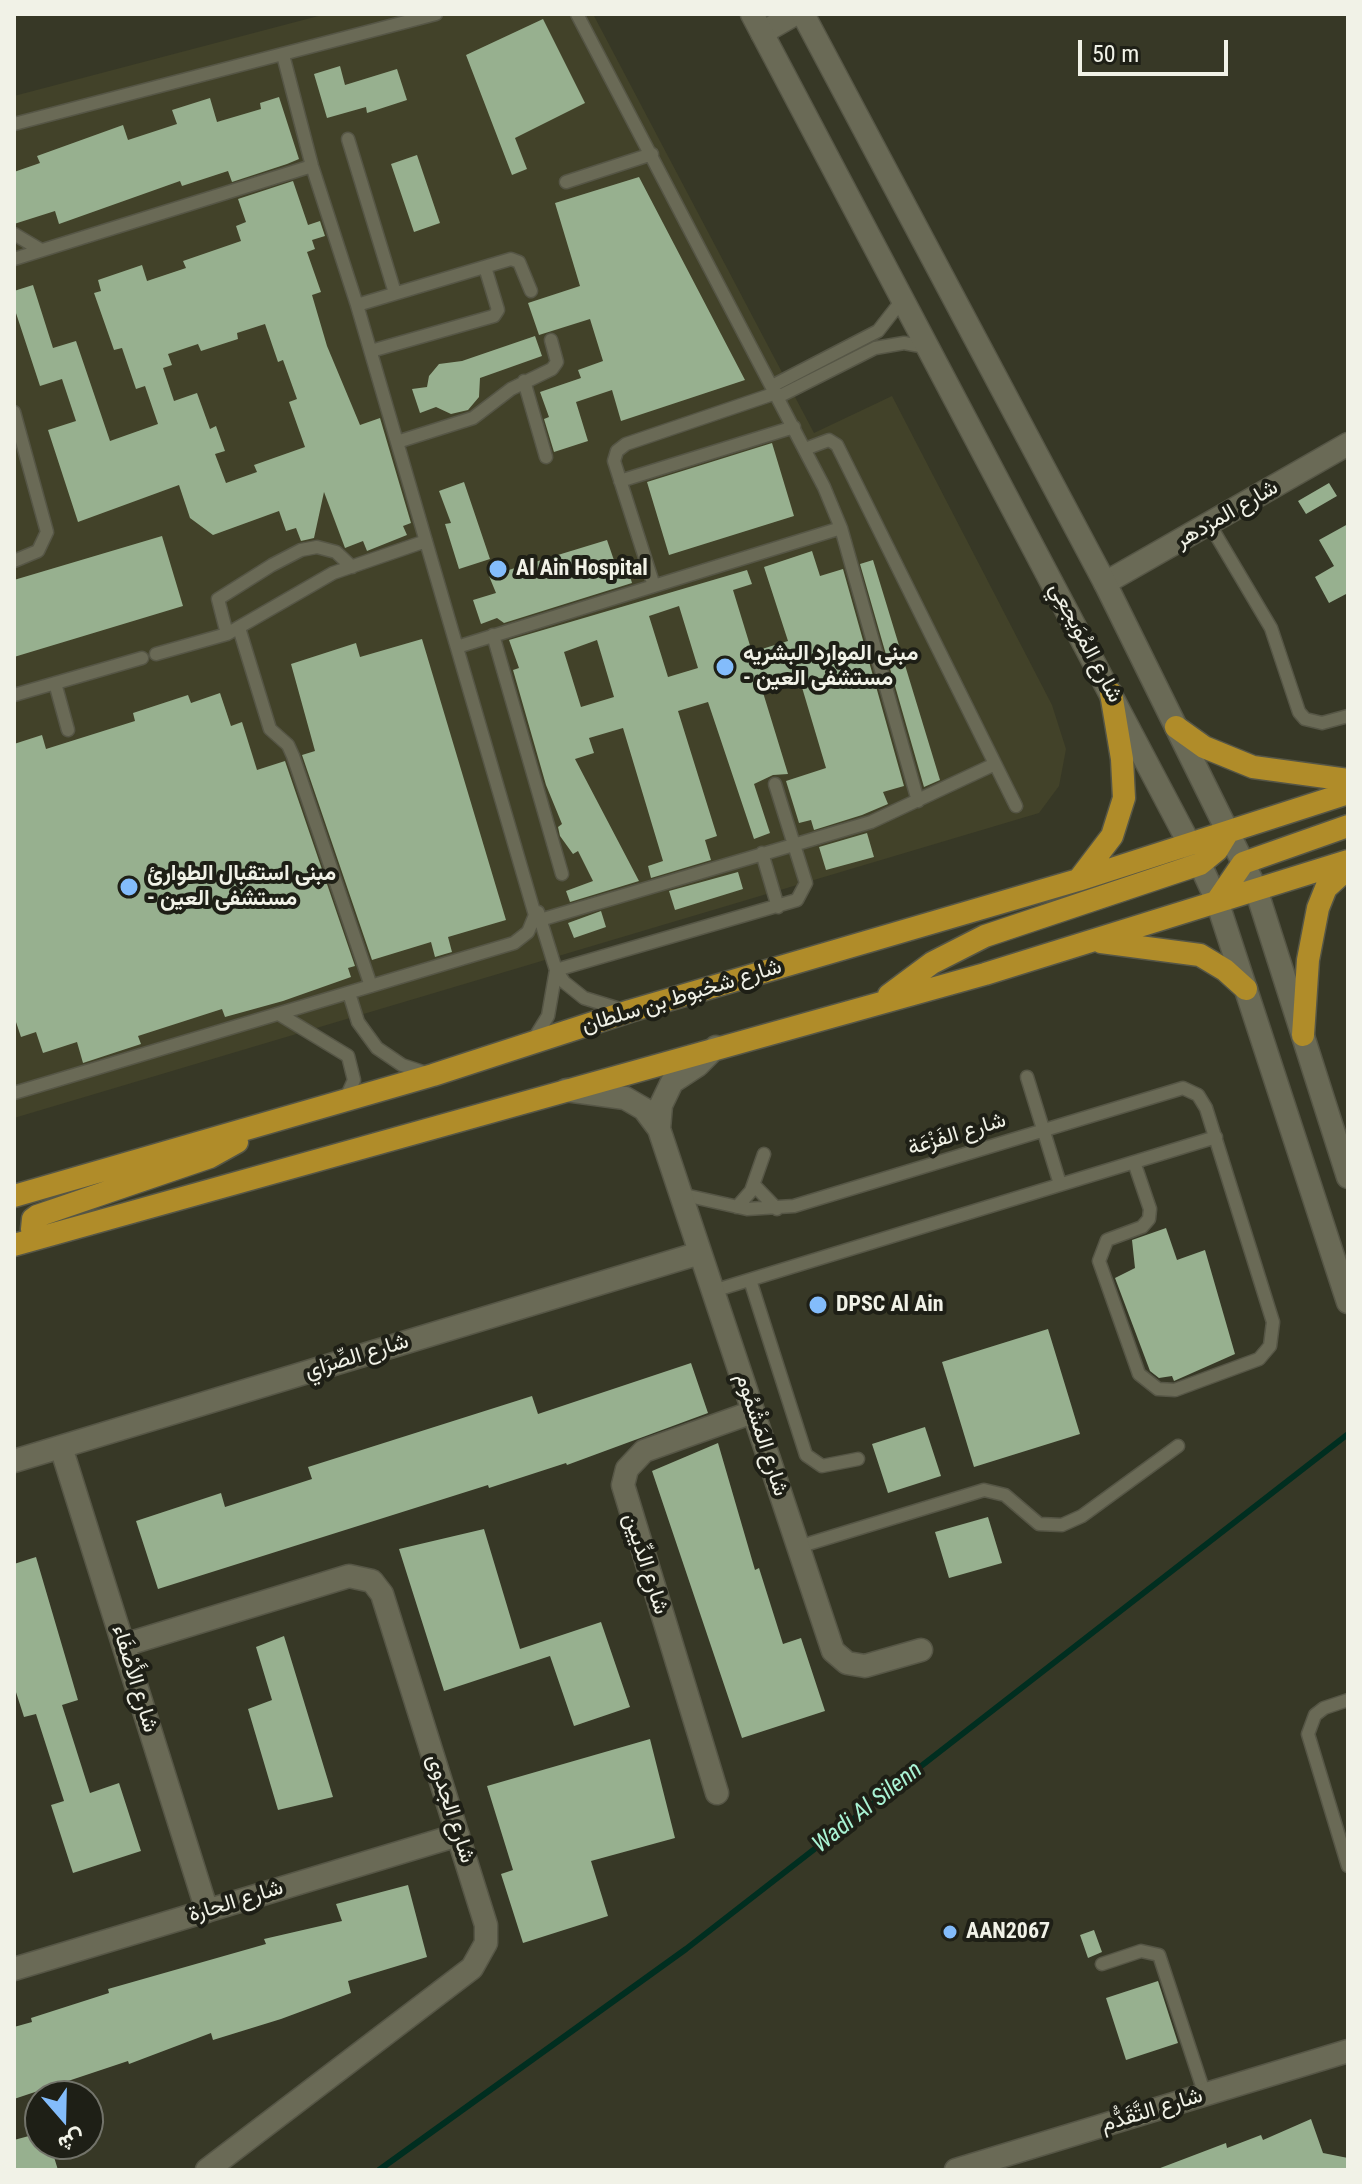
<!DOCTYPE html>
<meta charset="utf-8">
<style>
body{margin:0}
#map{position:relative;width:1362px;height:2184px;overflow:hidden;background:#373826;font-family:"Roboto Condensed",Vazirmatn,sans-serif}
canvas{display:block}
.frame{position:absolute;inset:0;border:16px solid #f1f2e7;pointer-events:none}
.north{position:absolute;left:24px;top:2080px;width:80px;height:80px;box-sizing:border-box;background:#1e1f16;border:2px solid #72736a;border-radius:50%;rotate:160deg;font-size:22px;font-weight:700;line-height:32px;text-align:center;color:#f1f2e7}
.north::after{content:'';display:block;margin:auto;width:28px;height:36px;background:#83bcfb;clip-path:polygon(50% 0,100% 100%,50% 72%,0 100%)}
.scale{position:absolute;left:1078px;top:40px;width:150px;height:36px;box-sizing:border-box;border:4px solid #f1f2e7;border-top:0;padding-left:10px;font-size:24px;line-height:28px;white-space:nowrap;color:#f1f2e7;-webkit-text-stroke:6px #1e1f16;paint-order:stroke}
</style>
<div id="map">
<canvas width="1362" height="2184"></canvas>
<div class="frame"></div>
<div class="north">ش</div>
<div class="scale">50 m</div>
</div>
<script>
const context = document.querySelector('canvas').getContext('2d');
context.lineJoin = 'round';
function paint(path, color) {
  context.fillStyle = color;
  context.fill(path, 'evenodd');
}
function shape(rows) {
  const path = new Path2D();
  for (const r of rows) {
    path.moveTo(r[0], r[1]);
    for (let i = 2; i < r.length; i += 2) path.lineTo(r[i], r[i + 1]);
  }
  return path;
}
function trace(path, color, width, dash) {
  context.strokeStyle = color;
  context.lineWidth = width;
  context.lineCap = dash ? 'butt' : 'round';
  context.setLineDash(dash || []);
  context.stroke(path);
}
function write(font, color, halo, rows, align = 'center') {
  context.font = font + ' "Roboto Condensed",Vazirmatn,sans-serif';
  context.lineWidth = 8;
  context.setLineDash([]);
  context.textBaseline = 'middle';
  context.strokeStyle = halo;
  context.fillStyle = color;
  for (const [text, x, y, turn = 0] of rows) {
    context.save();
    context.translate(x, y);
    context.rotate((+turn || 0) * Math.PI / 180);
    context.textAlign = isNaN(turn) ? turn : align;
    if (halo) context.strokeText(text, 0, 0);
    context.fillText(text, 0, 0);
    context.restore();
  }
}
paint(shape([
 [326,14,593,14,814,433,892,396,1052,705,1066,749,1059,786,1039,813,14,1118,14,96]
]), '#424229');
trace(shape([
 [379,2170,686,1949,1348,1434]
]), '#002e20', 6);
paint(shape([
 [543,19,585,103,515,138,527,169,512,175,466,55],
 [340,66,345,85,397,69,407,100,367,113,366,107,327,118,314,74],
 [279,97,299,159,287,164,232,182,228,171,182,186,180,181,59,224,55,211,14,224,14,172,40,163,37,156,123,125,128,140,177,124,172,110,210,98,217,122,261,109,260,103],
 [417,155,440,223,414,232,391,164],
 [639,177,745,380,621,421,612,390,576,402,588,441,554,452,544,419,549,417,540,392,581,378,578,370,603,361,590,319,539,335,528,303,580,286,555,203],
 [293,181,308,225,320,221,325,236,312,240,315,249,307,252,321,292,312,295,327,346,360,425,380,418,411,523,403,526,407,535,367,551,363,541,345,548,324,492,314,538,301,541,296,528,286,531,279,511,213,535,190,518,179,485,78,522,48,430,76,421,62,379,40,386,14,307,14,291,33,285,53,348,76,341,110,441,158,424,145,386,136,389,122,348,114,350,94,293,101,291,98,280,142,265,147,281,186,268,183,261,241,241,236,226,246,222,238,199],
 [265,324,278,362,283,360,297,399,289,402,305,447,254,465,257,472,226,483,215,454,225,451,216,426,210,429,197,393,174,401,163,368,172,365,168,354,198,344,201,351,238,339,237,333],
 [535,336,542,356,480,378,479,397,468,410,451,414,436,407,420,413,412,389,427,387,429,376,439,364,462,361],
 [772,443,794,516,669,555,647,482],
 [464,482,490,559,459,569,445,524,451,523,439,491],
 [1329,483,1337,496,1306,514,1298,501],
 [1348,524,1348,593,1329,603,1315,577,1334,566,1319,540],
 [162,536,183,606,14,657,14,580],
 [607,540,618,572,628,569,632,583,504,623,497,618,481,624,473,600,496,593,489,576],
 [812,551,820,576,843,569,904,786,883,792,888,804,862,815,814,830,811,820,799,823,786,781,826,768,798,674,761,686,788,774,773,775,754,784,770,833,754,839,708,702,678,711,717,836,705,840,711,860,651,878,648,866,663,861,623,728,589,738,594,753,575,759,639,881,570,902,566,891,593,881,578,851,573,854,560,836,558,827,562,824,546,785,513,670,519,668,509,640,747,570,752,584,733,590,752,652,788,641,764,567],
 [679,606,698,668,668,677,649,616],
 [597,640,614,697,581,707,564,652],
 [873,560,940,780,924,787,860,564],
 [422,639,506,920,448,937,452,952,445,954,435,957,431,942,372,960,302,755,315,751,291,664,356,643,360,657],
 [220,693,231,726,242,722,257,770,285,761,355,966,348,968,351,977,283,1001,225,1017,222,1009,138,1036,141,1044,83,1063,77,1042,43,1053,36,1032,21,1037,14,1016,14,744,42,735,46,749,135,721,133,713,188,695,191,703],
 [867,833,874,857,826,870,819,847],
 [738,872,743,889,675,910,669,891],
 [601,911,606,927,574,938,568,923],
 [1166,1228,1177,1260,1205,1250,1235,1354,1174,1381,1172,1376,1159,1378,1150,1371,1115,1278,1135,1268,1132,1240],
 [1048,1329,1080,1434,974,1467,942,1362],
 [691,1363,708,1413,567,1465,566,1463,489,1488,488,1485,158,1589,136,1521,221,1493,225,1507,312,1479,308,1467,532,1396,538,1414],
 [925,1427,941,1476,888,1493,872,1444],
 [718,1443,755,1570,759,1568,783,1644,801,1638,825,1711,742,1738,652,1471],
 [988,1517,1002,1563,949,1578,935,1532],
 [484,1529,520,1649,601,1622,630,1707,574,1726,550,1656,444,1691,399,1549],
 [36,1557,78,1700,62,1705,90,1793,119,1783,141,1851,73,1873,51,1805,64,1801,36,1714,24,1717,14,1686,14,1564],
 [284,1636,333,1797,278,1810,248,1709,272,1700,256,1647],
 [650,1739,675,1838,591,1861,608,1916,523,1943,501,1874,513,1870,487,1786],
 [408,1885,427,1957,348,1981,351,1993,281,2019,213,2040,211,2033,129,2064,128,2061,14,2099,14,2027,32,2022,31,2018,109,1993,108,1989,266,1944,264,1939,342,1921,336,1904],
 [1094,1930,1102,1952,1088,1958,1080,1935],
 [1158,1981,1178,2043,1126,2060,1106,1998],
 [1311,2119,1323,2153,1348,2158,1348,2170,1155,2170,1226,2143,1227,2148,1261,2135,1263,2140],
 [40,2133,40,2144,50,2144,58,2170,14,2170,14,2140]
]), '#97b08f');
const service = shape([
 [577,14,824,487,841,528,918,801],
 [14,124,436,14],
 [348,139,395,293],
 [566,182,652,154],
 [14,234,41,250],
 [14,259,312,166],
 [357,305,511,259,519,262,531,291],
 [371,351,494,316,498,310,485,267],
 [524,381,546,457],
 [772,386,878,331,903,299],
 [778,397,875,348,904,343,926,347],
 [14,412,47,532,38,551,14,561],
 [397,442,473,418,511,389,552,369,557,362,551,340],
 [805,449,829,440,837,445,1016,806],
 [620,481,794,427],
 [1210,525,1271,628,1299,712,1305,719,1322,723,1348,716],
 [654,586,614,461,617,451,626,444,776,393],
 [239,628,270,729,288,745,293,756,371,986],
 [227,634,218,599,272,565,301,550,317,547,336,552,352,567],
 [493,635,562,874],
 [457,647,841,528],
 [156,654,227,634,333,573,426,541],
 [55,683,68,730],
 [14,695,142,658],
 [762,853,778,907],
 [538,912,556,970,564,982,584,998,623,1010],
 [540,920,871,822,995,764],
 [556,970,797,900,806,883,775,784],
 [349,993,358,1022,377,1048,402,1065,426,1073],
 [279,1014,348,1056,354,1080,345,1100],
 [532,1042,548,1016,556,970],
 [1027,1077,1060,1184],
 [14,1093,514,943,528,932,535,915,357,305,312,166,283,55],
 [754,1185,777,1209],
 [680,1194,747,1209,794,1206,1183,1088,1198,1095,1206,1108,1273,1322,1270,1346,1259,1359,1175,1390,1158,1389,1139,1374,1099,1261,1107,1240,1142,1227,1149,1219,1150,1209,1134,1162],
 [737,1207,751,1191,764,1154],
 [750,1280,806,1455,822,1466,858,1459],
 [713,1291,1216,1137],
 [798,1547,984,1490,1005,1495,1039,1524,1062,1525,1082,1516,1178,1446],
 [1348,1700,1324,1708,1315,1715,1308,1734,1348,1866],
 [1102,1964,1141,1951,1159,1955,1205,2095]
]);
const minor = shape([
 [762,33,795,14],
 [1105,583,1348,444],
 [566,1090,625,1098,644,1109,659,1129,833,1651,847,1663,865,1666,921,1650],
 [659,1129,661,1105,672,1082,698,1065,716,1047],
 [61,1447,207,1911],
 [14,1461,700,1253],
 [124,1645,349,1576,372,1581,382,1594,486,1925,486,1943,472,1968,207,2170],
 [717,1793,623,1485,627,1469,644,1451,753,1412],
 [14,1969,458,1835],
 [956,2170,1348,2051]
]);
const tertiary = shape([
 [752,14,1200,864,1217,901,1348,1302],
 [803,14,1105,583,1256,889,1348,1177]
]);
const primary = shape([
 [1176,727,1204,747,1253,767,1348,780],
 [1080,878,1112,836,1124,798,1122,759,1111,693],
 [1217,901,1243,863,1348,826],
 [1101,942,1200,955,1225,970,1246,989],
 [889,995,932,963,985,936,1200,864,1217,850,1228,832],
 [1303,1035,1308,960,1318,908,1326,888,1348,868],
 [14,1196,433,1075,630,1011,1078,880,1348,793],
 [43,1235,32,1229,33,1219,37,1216,210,1157,237,1142],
 [14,1245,985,974,1348,861]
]);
trace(service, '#565646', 15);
trace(minor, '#565646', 25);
trace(tertiary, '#565646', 25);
trace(primary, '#565646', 25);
trace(service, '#6a6a56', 12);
trace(minor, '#6a6a56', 22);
trace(tertiary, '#6a6a56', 22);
trace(primary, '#b08c29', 22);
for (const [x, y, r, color] of [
 [498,569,10,"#83bcfb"],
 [725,667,10,"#83bcfb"],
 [129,887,10,"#83bcfb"],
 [818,1305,10,"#83bcfb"],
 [950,1932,8,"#83bcfb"]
]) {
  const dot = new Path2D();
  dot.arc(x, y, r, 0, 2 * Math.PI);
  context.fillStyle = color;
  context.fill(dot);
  trace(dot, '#1e1f16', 3);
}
write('22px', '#f1f2e7', '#1e1f16', [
 ["شارع المزدهر",1227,515,-30],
 ["شارع المُوَيجعِي",1085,643,62],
 ["شارع شخبوط بن سلطان",682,997,-17],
 ["شارع الفَزْعَة",957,1135,-17],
 ["شارع الصِّرَاي",357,1357,-17],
 ["شارع المَشْمُوم",761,1435,72],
 ["شارع الدِّيين",645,1564,72],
 ["شارع الأَصْفَاء",134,1679,73],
 ["شارع الجدوى",450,1809,72],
 ["شارع الحارة",236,1902,-17],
 ["شارع التَّقَدُّم",1152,2111,-17]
]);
write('bold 22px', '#f1f2e7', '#1e1f16', [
 ["Al Ain Hospital",516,569],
 ["مبنى الموارد البشريه",743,654],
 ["- مستشفى العين",743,679],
 ["مبنى استقبال الطوارئ",147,874],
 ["- مستشفى العين",147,899],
 ["DPSC Al Ain",836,1305],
 ["AAN2067",966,1932]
], 'left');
write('italic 24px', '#a9f3d4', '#1e1f16', [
 ["Wadi Al Silenn",868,1808,-38]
]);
</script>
